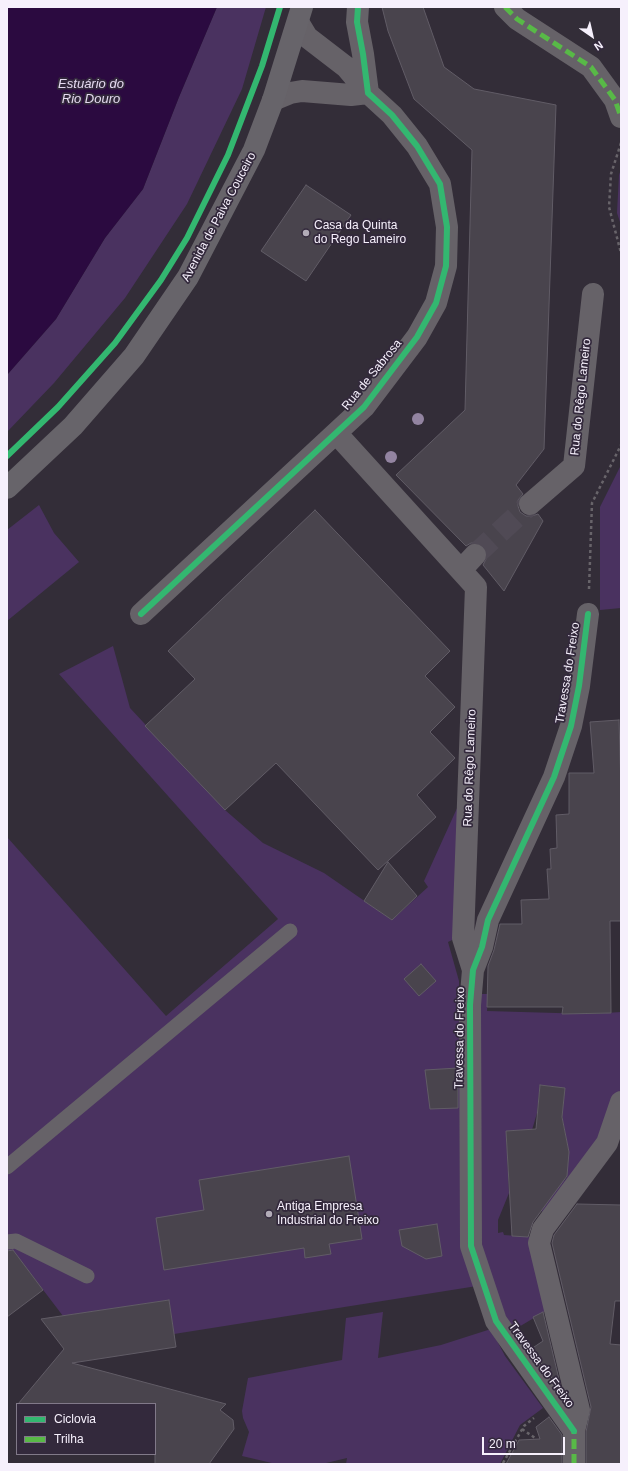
<!DOCTYPE html>
<meta charset="utf-8">
<style>
body{margin:0}
#map{position:relative;width:628px;height:1471px;overflow:hidden;background:#332d38;font-family:Helvetica,sans-serif}
canvas{display:block}
.frame{position:absolute;inset:0;border:8px solid #f6f0fc;pointer-events:none}
.legend{position:absolute;left:16px;top:1403px;width:140px;height:52px;box-sizing:border-box;background:#33293c;border:1px solid #817989;margin:0;padding:5px 7px;list-style:none;font-size:12px;color:#f6f0fc}
.legend li{display:flex;align-items:center;gap:8px;height:20px}
.legend b{width:20px;border:1px solid #817989}
.north{position:absolute;left:572px;top:16px;width:40px;height:40px;-webkit-text-stroke:3px #33293c;paint-order:stroke;rotate:146deg;font-size:11px;font-weight:700;line-height:16px;text-align:center;color:#f6f0fc}
.north::after{content:'';display:block;margin:auto;width:14px;height:18px;background:#f6f0fc;clip-path:polygon(50% 0,100% 100%,50% 72%,0 100%)}
.scale{position:absolute;left:482px;top:1437px;width:83px;height:18px;box-sizing:border-box;border:2px solid #f6f0fc;border-top:0;padding-left:5px;font-size:12px;line-height:14px;white-space:nowrap;color:#f6f0fc;-webkit-text-stroke:3px #33293c;paint-order:stroke}
</style>
<div id="map">
<canvas width="628" height="1471"></canvas>
<div class="frame"></div>
<ul class="legend">
<li><b style="height:5px;background:#33b770"></b>Ciclovia</li>
<li><b style="height:5px;background:#58b947"></b>Trilha</li>
</ul>
<div class="north">N</div>
<div class="scale">20 m</div>
</div>
<script>
const context = document.querySelector('canvas').getContext('2d');
context.lineJoin = 'round';
function paint(path, color) {
  context.fillStyle = color;
  context.fill(path, 'evenodd');
}
function shape(rows) {
  const path = new Path2D();
  for (const r of rows) {
    path.moveTo(r[0], r[1]);
    for (let i = 2; i < r.length; i += 2) path.lineTo(r[i], r[i + 1]);
  }
  return path;
}
function trace(path, color, width, dash) {
  context.strokeStyle = color;
  context.lineWidth = width;
  context.lineCap = dash ? 'butt' : 'round';
  context.setLineDash(dash || []);
  context.stroke(path);
}
function write(font, color, halo, rows, align = 'center') {
  context.font = font + ' Helvetica,sans-serif';
  context.lineWidth = 3.5;
  context.setLineDash([]);
  context.textBaseline = 'middle';
  context.strokeStyle = halo;
  context.fillStyle = color;
  for (const [text, x, y, turn = 0] of rows) {
    context.save();
    context.translate(x, y);
    context.rotate((+turn || 0) * Math.PI / 180);
    context.textAlign = isNaN(turn) ? turn : align;
    if (halo) context.strokeText(text, 0, 0);
    context.fillText(text, 0, 0);
    context.restore();
  }
}
paint(shape([
 [217,7,266,7,242,89,187,204,125,298,54,383,7,432,7,375,56,319,105,238,143,189,179,97],
 [621,169,621,225,617,213,619,175],
 [621,465,621,608,600,610,600,507],
 [39,505,54,533,79,562,7,621,7,530],
 [113,646,130,708,225,810,263,843,324,873,392,920,428,887,424,881,458,806,456,938,448,942,459,981,462,1108,477,1286,174,1334,169,1300,63,1316,15,1253,7,1250,7,837,166,1016,278,919,59,674],
 [479,994,488,994,487,1011,591,1014,621,1012,621,1088,602,1143,542,1219,543,1179,564,1181,567,1177,569,1153,562,1116,565,1088,540,1085,537,1113,532,1130,506,1131,509,1193,498,1220,498,1233,503,1232,504,1235,531,1237,549,1309,512,1331,484,1266,479,1231],
 [383,1312,378,1358,441,1345,491,1329,505,1356,543,1408,520,1425,500,1464,346,1464,347,1458,322,1464,276,1464,242,1456,249,1432,243,1418,242,1411,248,1378,342,1360,346,1318]
]), '#4a3260');
paint(shape([
 [7,7,217,7,179,97,143,189,105,238,56,319,7,375]
]), '#2b0a40');
const building = shape([
 [382,7,423,7,444,67,474,89,556,105,544,449,516,485,523,494,518,500,518,506,520,512,526,516,532,516,538,514,543,521,504,591,483,565,487,557,487,552,484,546,477,543,471,543,466,546,396,475,465,410,472,150,414,99,388,31,382,7],
 [306,185,351,215,306,281,261,251,306,185],
 [315,510,450,651,425,676,455,707,430,732,455,758,417,795,436,817,378,870,276,763,225,810,145,726,195,679,168,651,315,510],
 [619,720,621,788,621,921,610,921,611,1013,562,1014,563,1007,487,1007,488,966,494,950,500,924,522,924,521,900,549,899,547,869,551,869,550,849,557,848,556,815,569,814,569,773,594,773,590,722,619,720],
 [388,862,417,896,392,920,364,901,388,862],
 [421,964,436,981,419,996,404,979,421,964],
 [458,1068,458,1108,430,1109,425,1070,458,1068],
 [540,1085,565,1088,562,1117,569,1152,567,1176,533,1222,528,1237,512,1236,506,1131,536,1129,540,1085],
 [349,1156,362,1239,329,1244,331,1254,305,1258,304,1248,164,1270,156,1218,204,1210,199,1180,349,1156],
 [577,1204,621,1205,621,1301,615,1301,610,1344,621,1345,621,1464,586,1464,586,1432,591,1407,552,1243,554,1235,577,1204],
 [437,1224,442,1256,426,1259,402,1246,399,1230,437,1224],
 [13,1250,43,1290,7,1317,7,1251,13,1250],
 [169,1300,176,1347,72,1363,226,1404,220,1410,233,1420,234,1429,209,1464,155,1464,155,1404,18,1404,64,1349,41,1319,169,1300],
 [543,1312,562,1392,531,1349,543,1341,533,1317,543,1312],
 [549,1417,562,1435,562,1464,506,1464,519,1440,540,1439,536,1427,549,1417]
]);
paint(building, '#49444d');
trace(building, '#615c66', 1);
trace(shape([
 [475,555,530,504]
]), '#504a55', 22, [22, 11]);
trace(shape([
 [621,143,611,174,609,207,621,253],
 [589,589,592,503,621,445],
 [522,1429,535,1438],
 [503,1463,524,1426,534,1418]
]), '#68646a', 2.5, [3, 3]);
trace(shape([
 [7,1167,290,931],
 [7,1242,16,1241,87,1276]
]), '#666268', 15);
trace(shape([
 [505,7,517,19,591,67,615,100,621,117]
]), '#666268', 22);
trace(shape([
 [273,100,290,93,302,91,351,95,368,93,346,67,307,37,298,22],
 [337,434,476,587,463,938,473,970],
 [530,504,574,466,593,294],
 [461,570,475,555],
 [141,614,364,407,417,337,436,303,446,266,447,227,440,184,417,146,392,115,368,93,363,54,357,22,358,7],
 [574,1431,496,1321,471,1246,470,1005,473,970,482,947,488,920,554,777,571,726,579,686,588,614],
 [574,1464,574,1431,579,1410,539,1243,543,1229,607,1143,621,1102]
]), '#666268', 22);
trace(shape([
 [7,488,73,426,134,356,188,277,254,150,273,100,302,7]
]), '#67646a', 22);
trace(shape([
 [505,7,517,19,591,67,615,100,621,117],
 [574,1464,574,1431]
]), '#58b947', 5, [10, 5]);
trace(shape([
 [7,456,58,407,115,343,161,280,187,238,228,155,262,66,280,7],
 [141,614,364,407,417,337,436,303,446,266,447,227,440,184,417,146,392,115,368,93,363,54,357,22,358,7],
 [574,1431,496,1321,471,1246,470,1005,473,970,482,947,488,920,554,777,571,726,579,686,588,614]
]), '#33b770', 6);
context.fillStyle = '#9384a1';
for (const [x, y] of [
 [418,419],
 [391,457]
]) {
  context.beginPath();
  context.arc(x, y, 6, 0, 2 * Math.PI);
  context.fill();
}
for (const [x, y, r, color] of [
 [306,233,4,"#b2acb7"],
 [269,1214,4,"#b2acb7"]
]) {
  const dot = new Path2D();
  dot.arc(x, y, r, 0, 2 * Math.PI);
  context.fillStyle = color;
  context.fill(dot);
  trace(dot, '#33293c', 1.5);
}
write('12px', '#f6f0fc', '#33293c', [
 ["Avenida de Paiva Couceiro",219,217,-62],
 ["Rua de Sabrosa",372,375,-51],
 ["Rua do Rêgo Lameiro",581,397,-84],
 ["Travessa do Freixo",568,673,-81],
 ["Rua do Rêgo Lameiro",470,768,-88],
 ["Travessa do Freixo",460,1038,-89],
 ["Travessa do Freixo",541,1365,54]
]);
write('12px', '#f6f0fc', '#33293c', [
 ["Casa da Quinta",314,226],
 ["do Rego Lameiro",314,240],
 ["Antiga Empresa",277,1207],
 ["Industrial do Freixo",277,1221]
], 'left');
write('italic 13px', '#e5daf0', '#33293c', [
 ["Estuário do",91,84],
 ["Rio Douro",91,99]
]);
</script>
